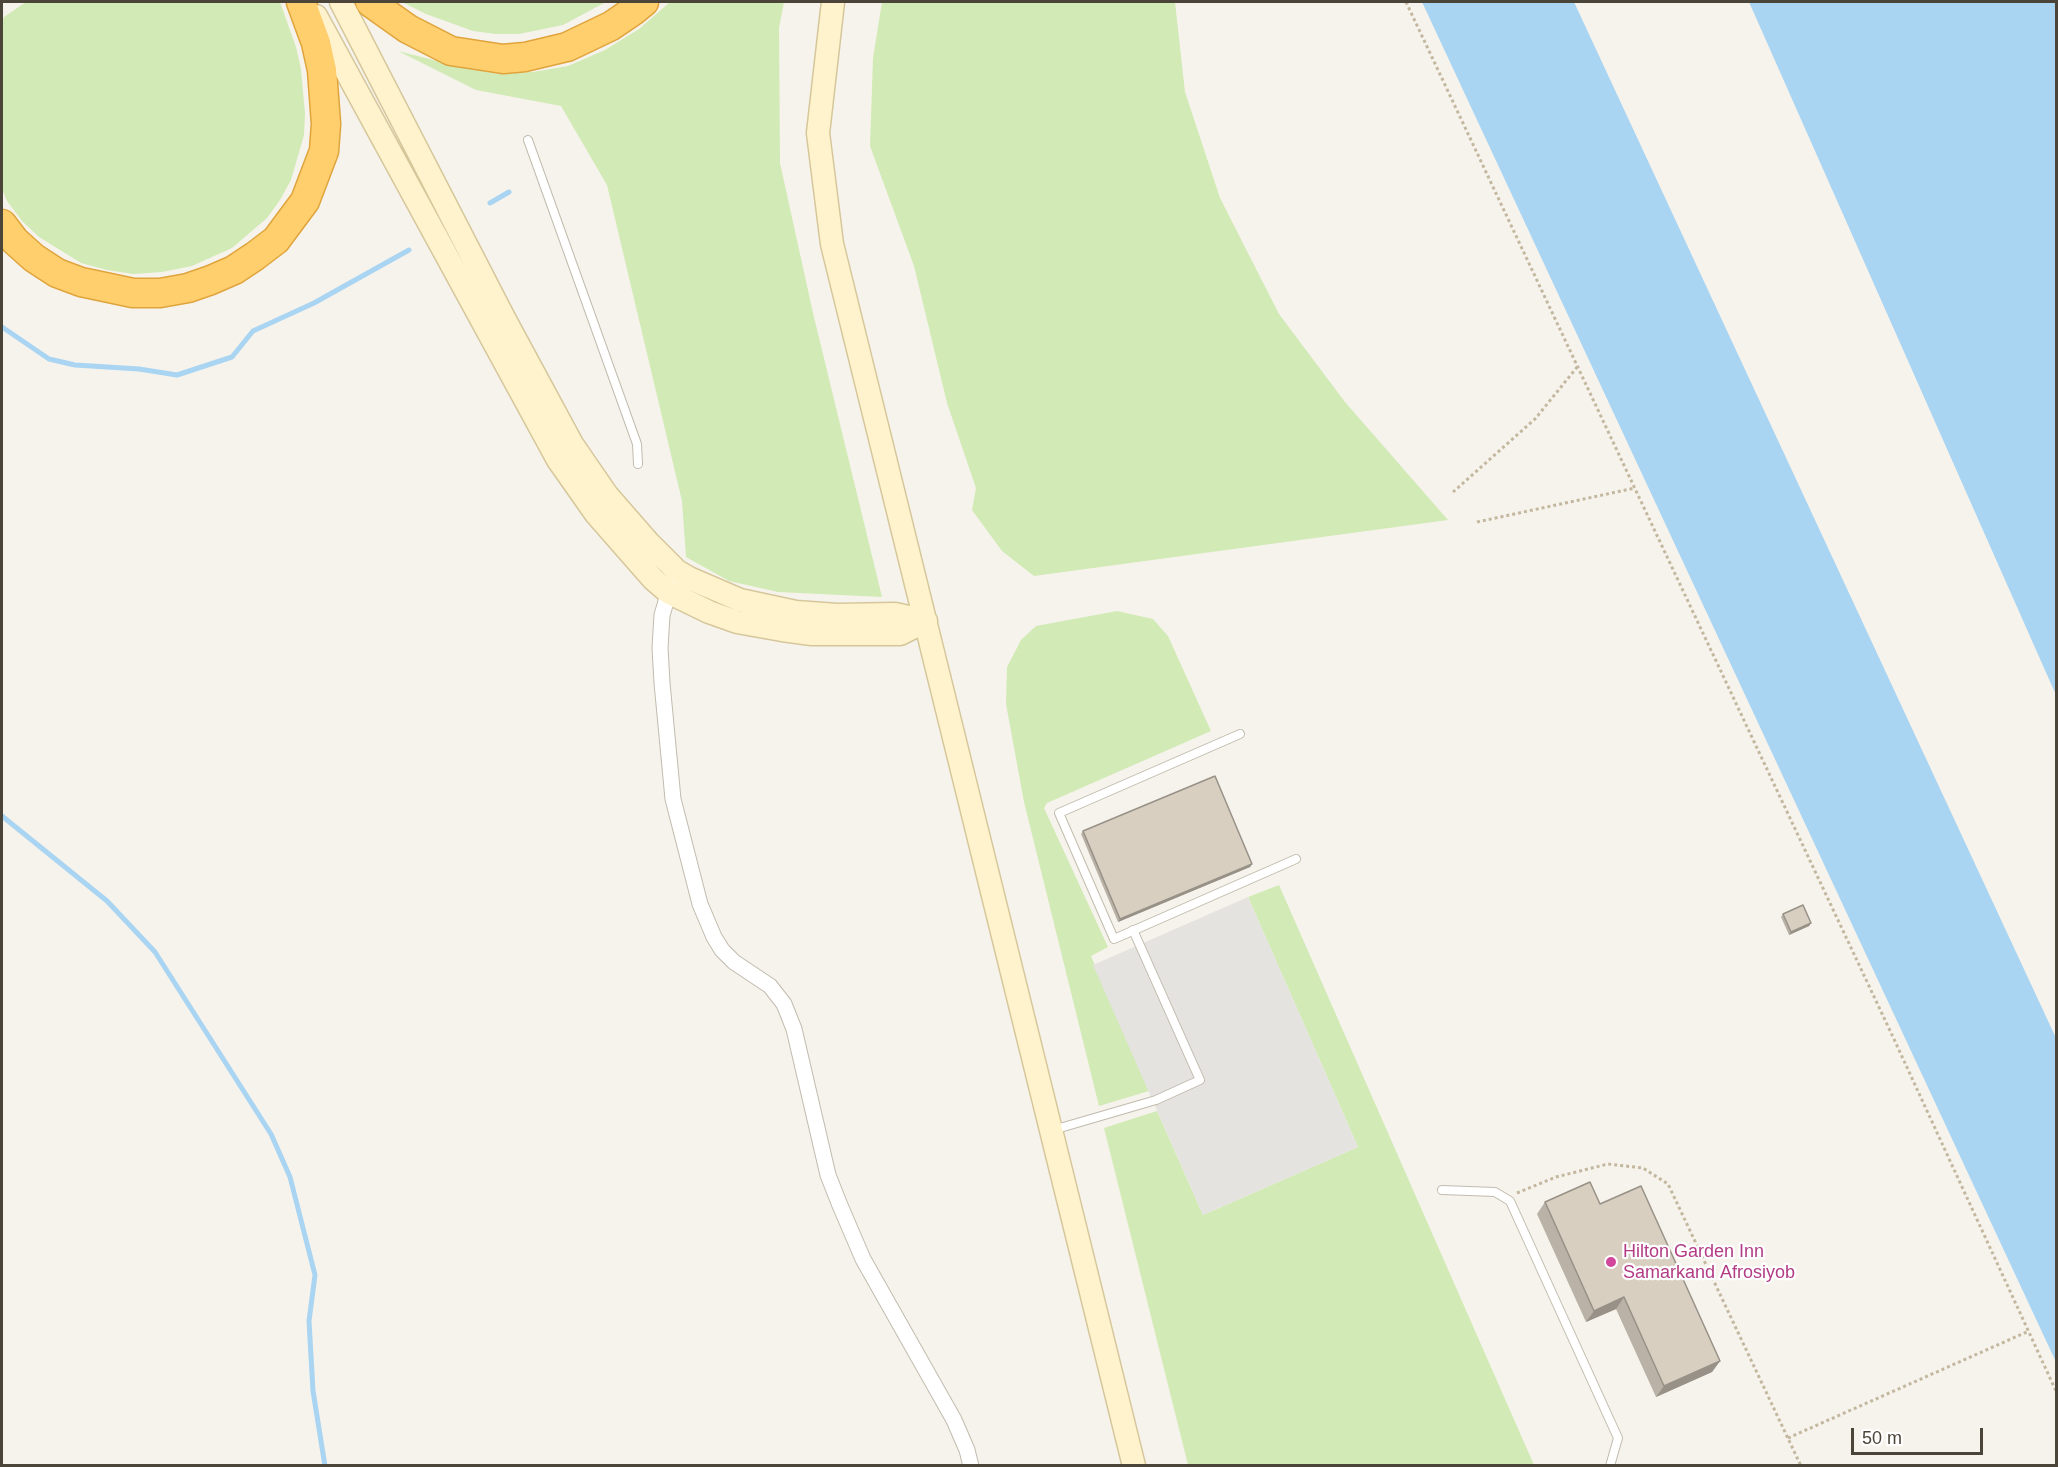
<!DOCTYPE html>
<style>
body{margin:0}
#map{position:relative;width:2058px;height:1467px;overflow:hidden;background:#f6f3ec;font-family:Helvetica,sans-serif}
canvas{display:block}
.frame{position:absolute;inset:0;border:3px solid #4b4439;pointer-events:none}
.scale{position:absolute;left:1851px;top:1428px;width:132px;height:27px;box-sizing:border-box;border:3px solid #4b4439;border-top:0;padding-left:8px;font-size:18px;line-height:21px;white-space:nowrap;color:#4b4439;-webkit-text-stroke:4px #fff;paint-order:stroke}
</style>
<div id="map">
<canvas width="2058" height="1467"></canvas>
<div class="frame"></div>
<div class="scale">50 m</div>
</div>
<script>
const context = document.querySelector('canvas').getContext('2d');
context.lineJoin = 'round';
function paint(path, color) {
  context.fillStyle = color;
  context.fill(path, 'evenodd');
}
function shape(rows) {
  const path = new Path2D();
  for (const r of rows) {
    path.moveTo(r[0], r[1]);
    for (let i = 2; i < r.length; i += 2) path.lineTo(r[i], r[i + 1]);
  }
  return path;
}
function trace(path, color, width, dash) {
  context.strokeStyle = color;
  context.lineWidth = width;
  context.lineCap = dash ? 'butt' : 'round';
  context.setLineDash(dash || []);
  context.stroke(path);
}
function write(font, color, halo, rows, align = 'center') {
  context.font = font + ' Helvetica,sans-serif';
  context.lineWidth = 4.5;
  context.setLineDash([]);
  context.textBaseline = 'middle';
  context.strokeStyle = halo;
  context.fillStyle = color;
  for (const [text, x, y, turn = 0] of rows) {
    context.save();
    context.translate(x, y);
    context.rotate((+turn || 0) * Math.PI / 180);
    context.textAlign = isNaN(turn) ? turn : align;
    if (halo) context.strokeText(text, 0, 0);
    context.fillText(text, 0, 0);
    context.restore();
  }
}
paint(shape([
 [26,2,280,2,296,47,301,69,305,114,304,135,291,180,280,200,267,218,232,248,192,266,162,272,133,274,107,270,81,263,39,237,22,221,7,201,2,189,2,22,4,17],
 [402,2,606,2,563,25,519,34,496,34,473,31,426,14],
 [670,2,784,2,779,28,780,163,813,313,882,597,778,592,729,581,686,557,682,501,607,185,561,106,476,90,398,51,465,68,498,74,533,72,568,66,605,50,639,29],
 [882,2,1175,2,1185,92,1220,198,1279,314,1345,402,1448,520,1034,576,1002,551,972,510,976,488,947,403,914,266,870,146,873,58],
 [1117,611,1153,619,1168,636,1211,731,1047,803,1044,808,1108,947,1091,956,1149,1091,1099,1106,1024,802,1006,704,1007,667,1021,640,1036,626],
 [1279,885,1534,1465,1188,1465,1104,1128,1157,1111,1203,1215,1358,1147,1248,897]
]), '#d2eab5');
paint(shape([
 [1248,897,1358,1147,1203,1215,1093,965]
]), '#e5e3e0');
paint(shape([
 [1422,2,1574,2,2056,1038,2056,1362],
 [1749,2,2056,2,2056,695]
]), '#a9d4f2');
trace(shape([
 [490,203,509,192],
 [2,327,49,359,75,365,139,369,177,375,232,357,253,331,314,303,409,250],
 [2,816,107,901,155,952,271,1134,290,1177,315,1275,309,1321,313,1391,325,1466]
]), '#a9d4f2', 5);
const lane = shape([
 [528,140,637,444,638,464],
 [1240,734,1059,813,1114,939,1296,859],
 [1053,1130,1156,1100,1200,1080,1133,930],
 [1442,1190,1495,1192,1510,1201,1618,1438,1610,1466]
]);
const street = shape([
 [671,585,662,615,660,648,662,683,673,799,700,904,714,937,722,950,734,962,770,986,784,1004,794,1029,828,1175,839,1203,863,1259,954,1420,967,1450,971,1466]
]);
const secondary = shape([
 [341,2,504,318,572,444,607,495,648,542,677,571,689,578,740,600,796,612,837,615,895,614,926,621],
 [833,2,818,133,832,244,1134,1466],
 [316,16,558,460,596,514,653,579,668,592,709,612,737,622,782,630,812,634,900,634,926,621]
]);
const highway = shape([
 [370,2,408,29,451,51,503,59,525,57,567,47,611,26,633,11,644,2],
 [2,224,15,241,34,258,57,273,81,282,133,293,160,293,188,288,211,280,234,270,255,256,276,240,305,201,324,151,326,124,322,70,316,43,301,2]
]);
trace(lane, '#c2bbae', 10);
trace(street, '#c2bbae', 17);
trace(secondary, '#d6c79b', 25);
trace(highway, '#e0a43c', 31);
trace(shape([
 [1406,2,1893,1037,2056,1391],
 [1453,492,1535,419,1578,366],
 [1477,522,1635,488],
 [1517,1193,1556,1177,1608,1164,1643,1168,1668,1184,1801,1466],
 [1788,1438,2029,1331]
]), '#c4b79f', 3, [3, 3]);
trace(lane, '#fff', 8);
trace(street, '#fff', 15);
trace(secondary, '#fff3cd', 22);
trace(highway, '#ffcf6e', 28);
paint(shape([
 [1083,831,1252,864,1250,867,1118,922,1081,834],
 [1783,914,1811,923,1809,926,1789,935,1781,917],
 [1545,1202,1600,1204,1720,1361,1712,1372,1656,1397,1616,1309,1586,1322,1537,1214]
]), '#bab2a6');
paint(shape([
 [1252,864,1250,867,1118,922,1120,919],
 [1811,923,1809,926,1789,935,1791,932],
 [1624,1297,1616,1309,1586,1322,1594,1311],
 [1720,1361,1712,1372,1656,1397,1664,1386]
]), '#979187');
const building = shape([
 [1215,776,1252,864,1120,919,1083,831,1215,776],
 [1803,905,1811,923,1791,932,1783,914,1803,905],
 [1590,1182,1600,1204,1641,1186,1720,1361,1664,1386,1624,1297,1594,1311,1545,1202,1590,1182]
]);
paint(building, '#d8cfc1');
trace(building, '#979187', 1.5);
for (const [x, y, r, color] of [
 [1611,1262,6,"#d1479c"]
]) {
  const dot = new Path2D();
  dot.arc(x, y, r, 0, 2 * Math.PI);
  context.fillStyle = color;
  context.fill(dot);
  trace(dot, '#fff', 2);
}
write('18px', '#b23c85', '#fff', [
 ["Hilton Garden Inn",1623,1252],
 ["Samarkand Afrosiyob",1623,1273]
], 'left');
</script>
